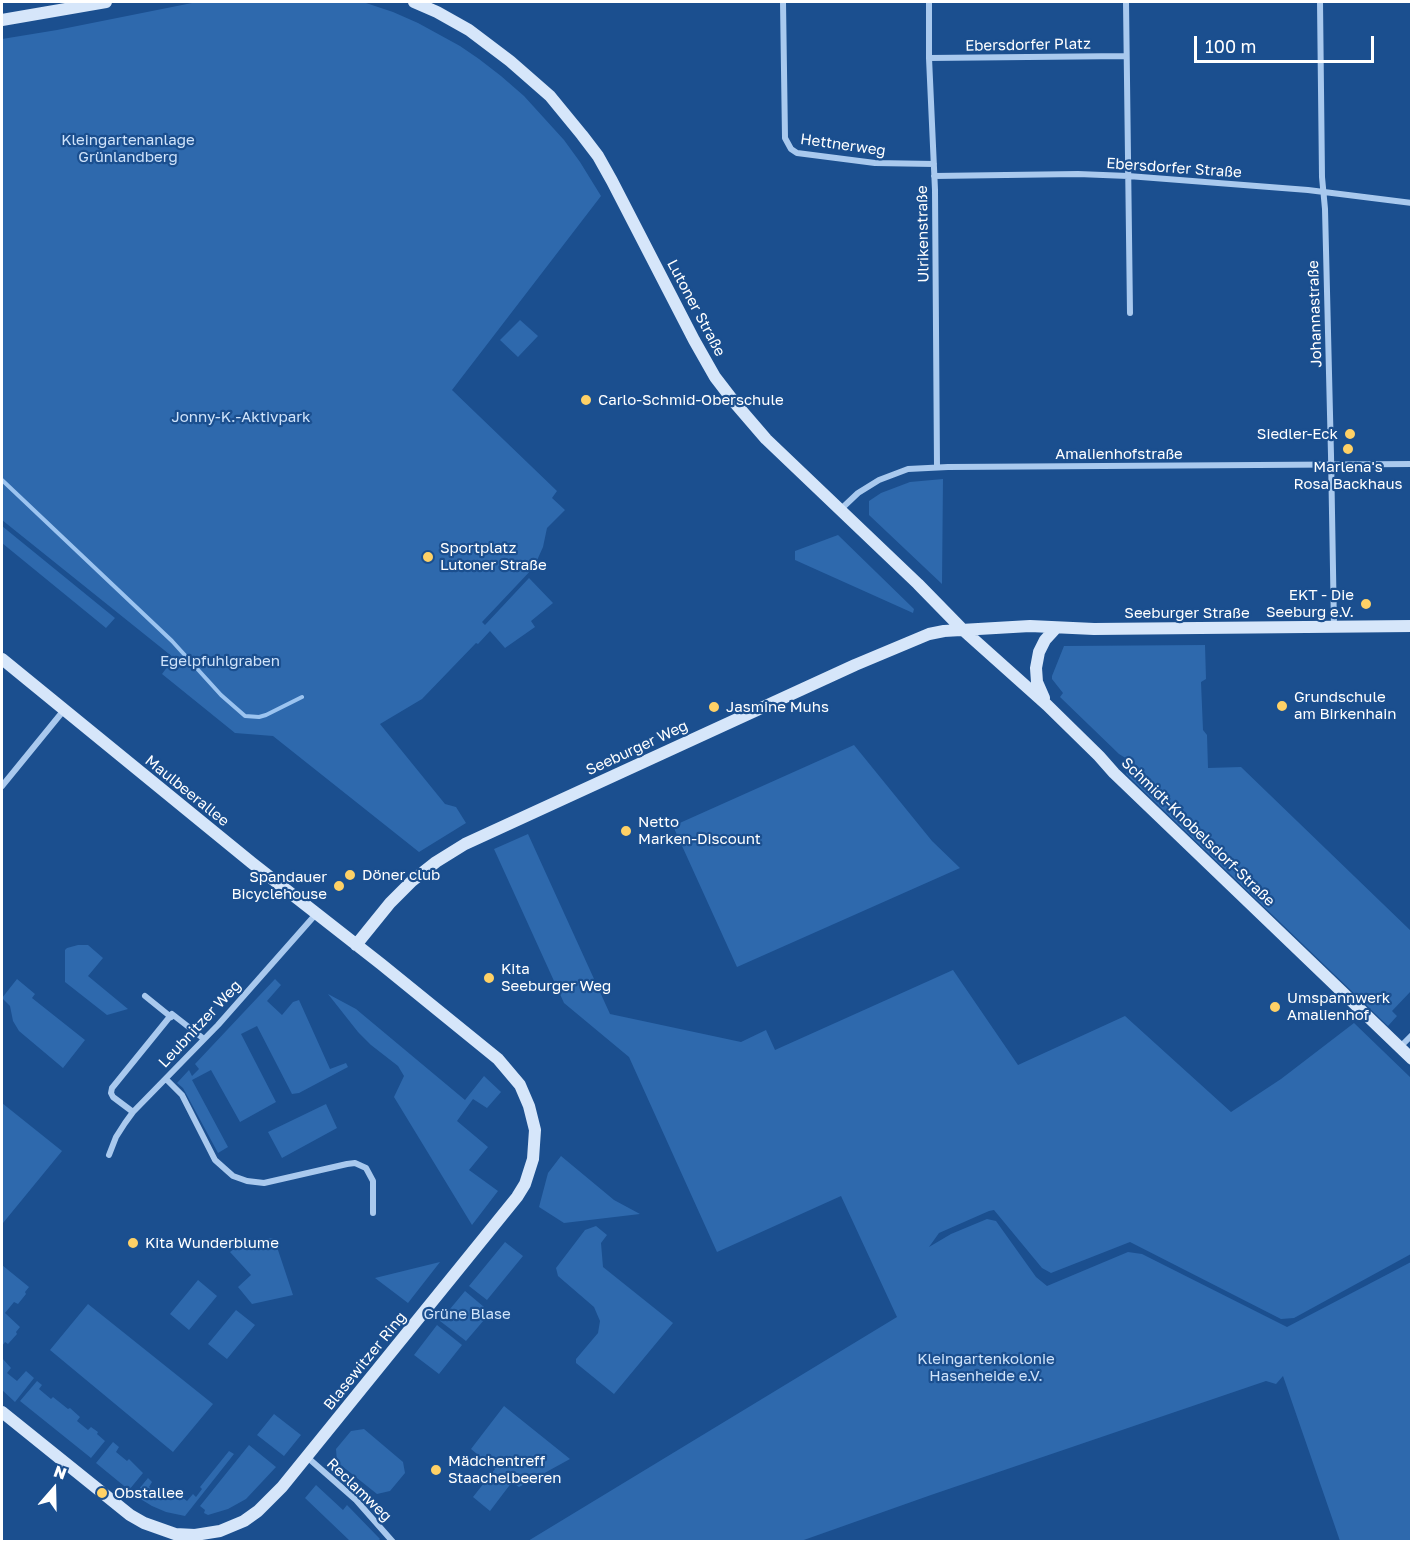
<!DOCTYPE html>
<meta charset="utf-8">
<style>
body{margin:0}
#map{position:relative;width:1413px;height:1543px;overflow:hidden;background:#1b4f8f;font-family:"Golos Text",sans-serif}
canvas{display:block}
.frame{position:absolute;inset:0;border:3px solid #fff;pointer-events:none}
.north{position:absolute;left:24px;top:1459px;width:60px;height:60px;-webkit-text-stroke:4px #1b4f8f;paint-order:stroke;rotate:20deg;font-size:16px;font-weight:700;line-height:24px;text-align:center;color:#fff}
.north::after{content:'';display:block;margin:auto;width:21px;height:27px;background:#fff;clip-path:polygon(50% 0,100% 100%,50% 72%,0 100%)}
.scale{position:absolute;left:1194px;top:36px;width:180px;height:27px;box-sizing:border-box;border:3px solid #fff;border-top:0;padding-left:8px;font-size:18px;line-height:21px;white-space:nowrap;color:#fff;-webkit-text-stroke:4px #1b4f8f;paint-order:stroke}
</style>
<div id="map">
<canvas width="1413" height="1543"></canvas>
<div class="frame"></div>
<div class="north">N</div>
<div class="scale">100 m</div>
</div>
<script>
const context = document.querySelector('canvas').getContext('2d');
context.lineJoin = 'round';
function paint(path, color) {
  context.fillStyle = color;
  context.fill(path, 'evenodd');
}
function shape(rows) {
  const path = new Path2D();
  for (const r of rows) {
    path.moveTo(r[0], r[1]);
    for (let i = 2; i < r.length; i += 2) path.lineTo(r[i], r[i + 1]);
  }
  return path;
}
function trace(path, color, width, dash) {
  context.strokeStyle = color;
  context.lineWidth = width;
  context.lineCap = dash ? 'butt' : 'round';
  context.setLineDash(dash || []);
  context.stroke(path);
}
function write(font, color, halo, rows, align = 'center') {
  context.font = font + ' "Golos Text",sans-serif';
  context.lineWidth = 4.5;
  context.setLineDash([]);
  context.textBaseline = 'middle';
  context.strokeStyle = halo;
  context.fillStyle = color;
  for (const [text, x, y, turn = 0] of rows) {
    context.save();
    context.translate(x, y);
    context.rotate((+turn || 0) * Math.PI / 180);
    context.textAlign = isNaN(turn) ? turn : align;
    if (halo) context.strokeText(text, 0, 0);
    context.fillText(text, 0, 0);
    context.restore();
  }
}
paint(shape([
 [197,2,363,2,393,12,418,23,460,46,479,59,501,76,524,96,564,140,580,162,601,196,452,390,557,491,552,498,565,510,547,528,543,547,534,567,482,622,485,625,529,578,553,603,531,621,535,627,505,648,490,631,478,644,476,643,422,699,380,724,445,804,456,807,466,823,419,852,273,736,235,733,162,674,174,658,2,520,2,39,57,30],
 [520,320,538,336,518,357,500,340],
 [943,479,942,584,869,515,869,501,881,493,910,482],
 [2,526,115,618,106,628,2,543],
 [838,535,914,609,913,613,795,560,795,551],
 [1205,645,1206,679,1201,682,1203,730,1207,735,1208,768,1241,767,1411,931,1411,991,1392,1011,1397,1016,1388,1026,1126,774,1132,762,1119,754,1060,697,1063,693,1052,679,1052,676,1064,646],
 [854,745,932,841,960,868,737,967,673,826],
 [528,834,610,1014,741,1042,766,1030,775,1050,953,970,1018,1065,1125,1016,1231,1112,1281,1079,1354,1023,1411,1078,1411,1254,1294,1318,1281,1319,1130,1242,1051,1273,1042,1268,994,1210,989,1211,939,1233,929,1247,951,1234,987,1219,996,1221,1036,1277,1047,1286,1128,1252,1142,1254,1287,1327,1411,1262,1411,1541,1340,1541,1283,1376,1276,1384,1266,1381,931,1495,801,1541,528,1541,897,1317,841,1196,717,1252,629,1057,564,1003,494,849],
 [78,945,88,945,103,958,88,976,128,1009,107,1015,65,982,65,950,67,948],
 [17,979,35,994,32,998,85,1040,63,1068,19,1031,13,1021,10,1006,2,998],
 [275,979,281,985,267,1001,282,1015,293,1002,299,1000,330,1069,346,1063,348,1067,299,1093,292,1094,257,1026,241,1034,276,1102,240,1122,211,1070,192,1080,228,1147,218,1153,183,1088,177,1083,189,1070,192,1076,199,1069,195,1064],
 [328,994,356,1009,465,1100,484,1076,501,1092,487,1108,473,1099,457,1121,488,1147,469,1170,498,1191,472,1225,394,1097,404,1076,398,1066,371,1045,358,1032],
 [2,1103,62,1151,3,1223,2,1222],
 [326,1104,337,1128,282,1158,268,1132],
 [561,1156,614,1200,640,1214,564,1223,539,1207,548,1173],
 [596,1226,607,1235,601,1243,603,1267,673,1323,614,1394,576,1363,576,1359,598,1333,600,1321,594,1307,558,1276,556,1268,585,1230],
 [274,1238,293,1295,252,1304,238,1287,251,1275,230,1252,245,1241],
 [505,1242,523,1256,487,1300,469,1286],
 [440,1262,408,1303,375,1278],
 [2,1265,29,1287,25,1292,26,1294,18,1304,14,1302,5,1313,20,1327,16,1332,17,1334,8,1344,5,1342,2,1346],
 [198,1280,217,1296,189,1330,170,1314],
 [465,1291,484,1307,484,1320,466,1341,440,1321],
 [88,1304,213,1404,173,1452,50,1350],
 [236,1310,255,1325,227,1359,208,1344],
 [437,1325,462,1345,439,1374,414,1355],
 [2,1358,11,1368,7,1373,17,1381,26,1371,34,1378,15,1402,2,1390],
 [37,1381,42,1385,39,1389,51,1399,53,1397,68,1409,70,1408,80,1417,77,1421,88,1430,91,1427,98,1432,97,1434,105,1441,91,1458,20,1401],
 [504,1406,570,1459,519,1487,512,1482,490,1511,473,1497,495,1469,471,1449],
 [274,1414,301,1435,284,1456,257,1435],
 [364,1429,403,1462,405,1473,390,1491,377,1494,337,1462,336,1449,351,1431],
 [113,1442,119,1447,116,1452,127,1461,129,1459,143,1473,129,1490,96,1463],
 [249,1445,276,1467,246,1499,228,1509,208,1515,204,1513,205,1510,200,1506],
 [229,1451,234,1454,185,1516,166,1512,152,1506,134,1495,148,1478,152,1482,149,1487,160,1496,163,1493,169,1497,172,1494,180,1500,183,1498,187,1501,193,1494,196,1497,202,1489,200,1487],
 [316,1485,343,1510,347,1505,380,1539,378,1541,350,1541,305,1498]
]), '#2e69ad');
trace(shape([
 [2,480,172,641,221,695,245,716,259,717,266,715,302,697]
]), '#9cc4f0', 4);
trace(shape([
 [783,2,785,138,791,149,797,153,875,163,934,164],
 [929,2,929,58,935,190,937,467],
 [1126,2,1130,313],
 [1320,2,1322,177,1325,209,1331,455,1334,627],
 [929,58,1126,56],
 [934,176,1078,174,1128,176,1308,190,1412,203],
 [840,510,858,493,879,480,908,469,948,467,1412,464],
 [2,786,64,710],
 [145,996,171,1017],
 [1400,1047,1412,1035],
 [166,1079,182,1095,215,1160,233,1176,247,1181,264,1183,347,1164,355,1163,366,1168,373,1181,373,1213],
 [133,1112,113,1097,111,1093,112,1088,172,1014,204,1039],
 [109,1155,116,1137,125,1123,133,1112,218,1025,316,914],
 [307,1457,356,1500,393,1542]
]), '#a9c9ee', 6);
trace(shape([
 [414,2,437,12,469,30,510,61,550,96,582,135,598,156,612,181,694,340,715,377,735,403,766,439,918,584,962,629,1047,705,1099,756,1114,773,1412,1059],
 [2,20,106,2],
 [2,659,252,863,381,964,498,1059,520,1085,529,1106,535,1130,533,1159,525,1184,517,1197,282,1487,258,1511,244,1521,220,1531,195,1535,175,1534,144,1523,130,1515,2,1412],
 [1044,698,1037,682,1036,668,1039,652,1045,640,1056,628],
 [356,945,390,903,412,881,436,862,465,844,855,665,929,634,944,631,1030,626,1094,629,1412,626]
]), '#d6e6fa', 12);
for (const [x, y, r, color] of [
 [586,400,6,"#ffd166"],
 [1350,434,6,"#ffd166"],
 [1348,449,6,"#ffd166"],
 [428,557,6,"#ffd166"],
 [1366,604,6,"#ffd166"],
 [1282,706,6,"#ffd166"],
 [714,707,6,"#ffd166"],
 [626,831,6,"#ffd166"],
 [350,875,6,"#ffd166"],
 [339,886,6,"#ffd166"],
 [489,978,6,"#ffd166"],
 [1275,1007,6,"#ffd166"],
 [133,1243,6,"#ffd166"],
 [436,1470,6,"#ffd166"],
 [102,1493,6,"#ffd166"]
]) {
  const dot = new Path2D();
  dot.arc(x, y, r, 0, 2 * Math.PI);
  context.fillStyle = color;
  context.fill(dot);
  trace(dot, '#1b4f8f', 2);
}
write('15px', '#fff', '#1b4f8f', [
 ["Ebersdorfer Platz",1028,45,-1],
 ["Hettnerweg",843,145,8],
 ["Ebersdorfer Straße",1174,168,4],
 ["Ulrikenstraße",923,234,-91],
 ["Lutoner Straße",696,308,62],
 ["Johannastraße",1315,314,-92],
 ["Amalienhofstraße",1119,454],
 ["Seeburger Straße",1187,613],
 ["Seeburger Weg",637,748,-25],
 ["Maulbeerallee",187,791,39],
 ["Schmidt-Knobelsdorf-Straße",1198,832,44],
 ["Leubnitzer Weg",200,1024,-47],
 ["Blasewitzer Ring",365,1361,-51],
 ["Reclamweg",359,1490,44]
]);
write('15px', '#cfe3fa', '#1b4f8f', [
 ["Kleingartenanlage",128,140],
 ["Grünlandberg",128,157],
 ["Jonny-K.-Aktivpark",241,417],
 ["Egelpfuhlgraben",220,661],
 ["Grüne Blase",467,1314],
 ["Kleingartenkolonie",986,1359],
 ["Hasenheide e.V.",986,1376]
]);
write('15px', '#fff', '#1b4f8f', [
 ["Carlo-Schmid-Oberschule",598,400],
 ["Siedler-Eck",1338,434,"right"],
 ["Marlena's",1348,467,"center"],
 ["Rosa Backhaus",1348,484,"center"],
 ["Sportplatz",440,548],
 ["Lutoner Straße",440,565],
 ["EKT - Die",1354,595,"right"],
 ["Seeburg e.V.",1354,612,"right"],
 ["Grundschule",1294,697],
 ["am Birkenhain",1294,714],
 ["Jasmine Muhs",726,707],
 ["Netto",638,822],
 ["Marken-Discount",638,839],
 ["Döner club",362,875],
 ["Spandauer",327,877,"right"],
 ["Bicyclehouse",327,894,"right"],
 ["Kita",501,969],
 ["Seeburger Weg",501,986],
 ["Umspannwerk",1287,998],
 ["Amalienhof",1287,1015],
 ["Kita Wunderblume",145,1243],
 ["Mädchentreff",448,1461],
 ["Staachelbeeren",448,1478],
 ["Obstallee",114,1493]
], 'left');
</script>
